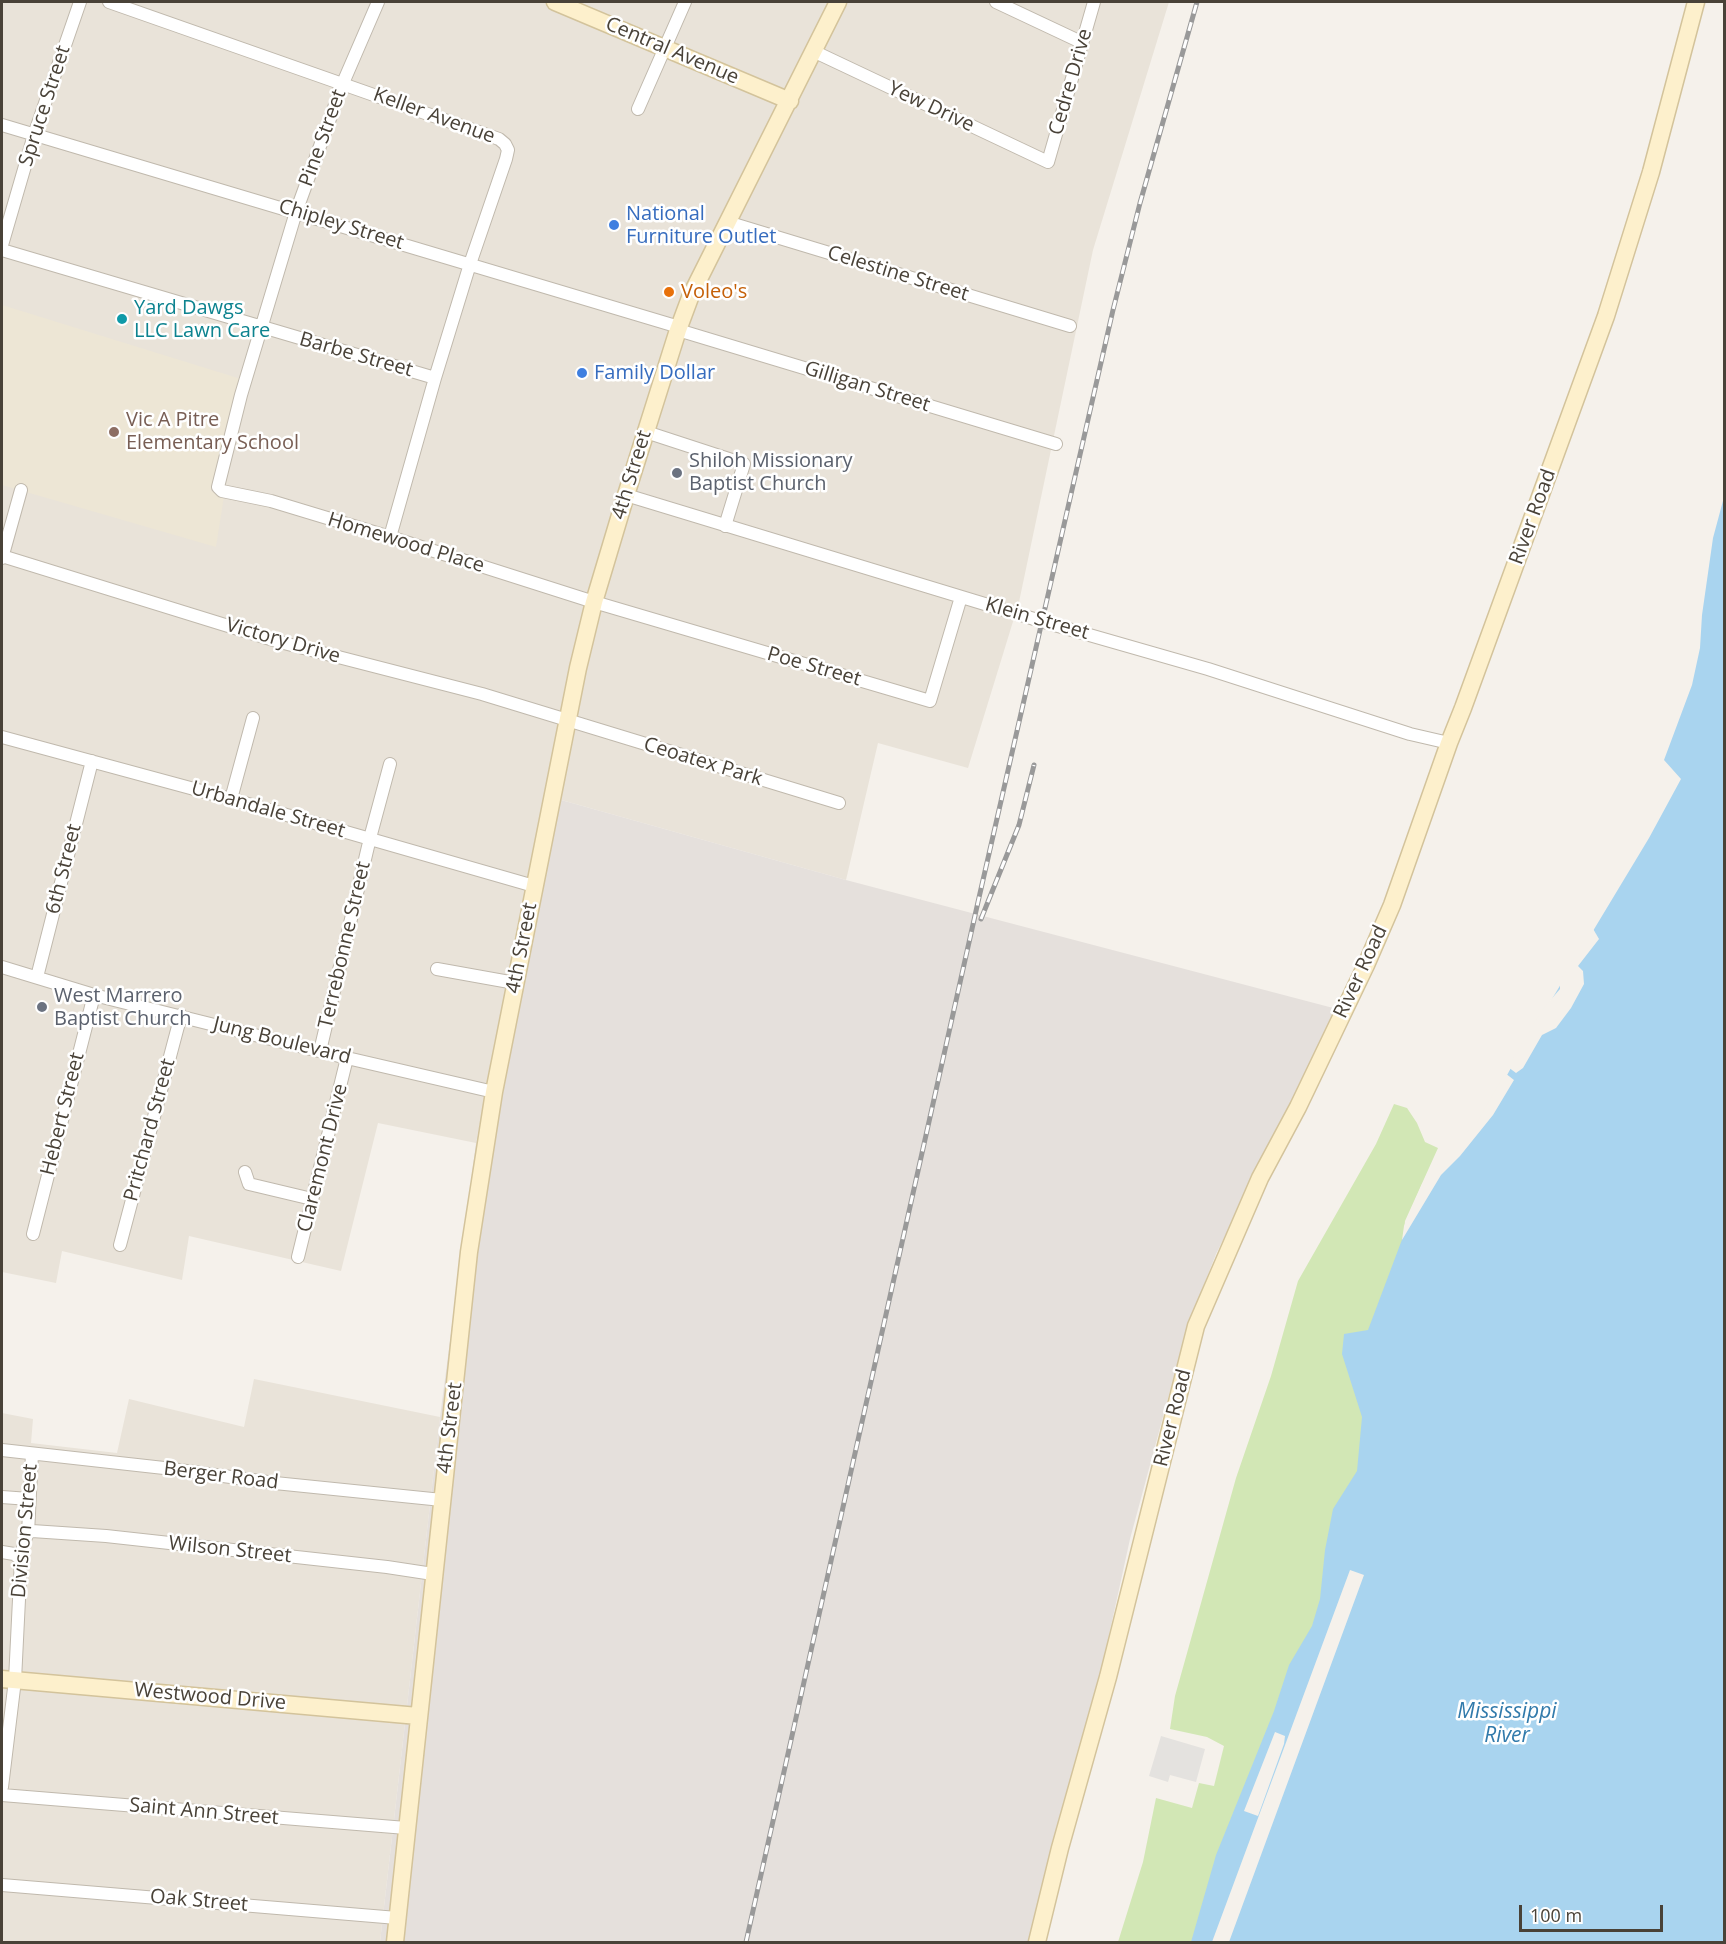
<!DOCTYPE html>
<style>
body{margin:0}
#map{position:relative;width:1726px;height:1944px;overflow:hidden;background:#f5f1eb;font-family:"Open Sans",sans-serif}
canvas{display:block}
.frame{position:absolute;inset:0;border:3px solid #494238;pointer-events:none}
.scale{position:absolute;left:1519px;top:1905px;width:144px;height:27px;box-sizing:border-box;border:3px solid #494238;border-top:0;padding-left:8px;font-size:18px;line-height:21px;white-space:nowrap;color:#494238;-webkit-text-stroke:4px #fff;paint-order:stroke}
</style>
<div id="map">
<canvas width="1726" height="1944"></canvas>
<div class="frame"></div>
<div class="scale">100 m</div>
</div>
<script>
const context = document.querySelector('canvas').getContext('2d');
context.lineJoin = 'round';
function paint(path, color) {
  context.fillStyle = color;
  context.fill(path, 'evenodd');
}
function shape(rows) {
  const path = new Path2D();
  for (const r of rows) {
    path.moveTo(r[0], r[1]);
    for (let i = 2; i < r.length; i += 2) path.lineTo(r[i], r[i + 1]);
  }
  return path;
}
function trace(path, color, width, dash) {
  context.strokeStyle = color;
  context.lineWidth = width;
  context.lineCap = dash ? 'butt' : 'round';
  context.setLineDash(dash || []);
  context.stroke(path);
}
function write(font, color, halo, rows, align = 'center') {
  context.font = font + ' "Open Sans",sans-serif';
  context.lineWidth = 5;
  context.setLineDash([]);
  context.textBaseline = 'middle';
  context.strokeStyle = halo;
  context.fillStyle = color;
  for (const [text, x, y, turn = 0] of rows) {
    context.save();
    context.translate(x, y);
    context.rotate((+turn || 0) * Math.PI / 180);
    context.textAlign = isNaN(turn) ? turn : align;
    if (halo) context.strokeText(text, 0, 0);
    context.fillText(text, 0, 0);
    context.restore();
  }
}
paint(shape([
 [2,2,1169,2,1093,250,1019,602,968,768,878,743,846,880,547,796,476,1143,378,1123,341,1271,189,1236,182,1280,62,1251,56,1283,2,1272],
 [254,1379,440,1417,380,1942,2,1942,2,1413,33,1419,31,1443,117,1453,129,1399,244,1427]
]), '#e9e3d9');
paint(shape([
 [547,796,846,880,1337,1009,1216,1254,1187,1328,1130,1539,1093,1708,1028,1942,380,1942,440,1417,476,1143]
]), '#e5e0dc');
paint(shape([
 [2,305,241,379,211,491,224,496,216,547,2,485]
]), '#ede6d5');
paint(shape([
 [1394,1104,1407,1108,1417,1123,1425,1142,1438,1148,1405,1221,1387,1411,1205,1942,1118,1942,1143,1862,1156,1798,1192,1808,1199,1783,1214,1786,1224,1746,1207,1737,1170,1729,1175,1696,1236,1478,1271,1376,1298,1281,1376,1144]
]), '#d2e7b5');
paint(shape([
 [1161,1736,1205,1749,1196,1782,1170,1775,1168,1782,1149,1776]
]), '#e4e2df');
paint(shape([
 [1724,497,1724,1942,1191,1942,1216,1855,1274,1711,1289,1665,1312,1626,1320,1599,1325,1550,1333,1509,1357,1471,1362,1417,1342,1354,1344,1334,1368,1330,1421,1189,1480,1124,1517,1057,1649,838,1681,779,1664,760,1692,685,1700,648,1702,615,1713,538]
]), '#a9d4ef');
paint(shape([
 [1592,927,1599,939,1578,966,1583,971,1584,984,1571,1008,1556,1028,1542,1035,1523,1068,1516,1073,1508,1067,1542,1010,1560,989,1560,980],
 [1505,1073,1514,1080,1493,1115,1460,1156,1441,1175,1402,1240,1404,1226,1422,1184,1451,1147,1477,1122],
 [1350,1570,1364,1575,1229,1942,1212,1942],
 [1275,1732,1285,1736,1284,1744,1258,1816,1244,1811]
]), '#f5f1eb');
const street = shape([
 [109,2,499,139,505,144,508,150,506,159,470,264,435,378,390,537],
 [378,2,343,83,296,212,241,395,218,487,222,491,271,501,390,537,594,602,930,701,961,597],
 [996,2,1081,42],
 [813,51,1048,162,1094,2],
 [638,109,685,2],
 [2,125,679,327],
 [727,222,1070,326],
 [2,245,34,135,80,2],
 [2,250,435,378],
 [678,330,1056,444],
 [646,432,744,464,725,526],
 [626,495,1044,622,1208,669,1410,734,1449,743],
 [2,556,280,642,482,694,839,803],
 [2,558,21,490],
 [2,737,231,799,534,886],
 [231,799,253,718],
 [2,967,94,995,347,1058,494,1092],
 [437,969,515,983],
 [37,977,92,761],
 [320,1051,370,838,390,764],
 [245,1172,249,1184,312,1199],
 [33,1234,94,995],
 [120,1245,181,1015],
 [298,1257,347,1058],
 [2,1450,164,1468,275,1483,442,1500],
 [2,1497,29,1499],
 [28,1533,32,1531,106,1536,387,1567,433,1574],
 [2,1552,14,1554,21,1559],
 [2,1787,15,1680,21,1559,24,1542,28,1533,32,1454],
 [2,1795,406,1828],
 [2,1885,397,1918]
]);
const secondary = shape([
 [555,2,790,101],
 [2,1679,418,1716],
 [395,1942,469,1252,494,1092,578,668,594,602,626,495,678,330,691,295,838,2],
 [1037,1942,1060,1848,1108,1677,1196,1326,1260,1178,1298,1107,1366,965,1392,905,1449,743,1463,708,1606,316,1651,172,1696,2]
]);
trace(street, '#c0b9ad', 14);
trace(secondary, '#d3c39b', 19);
trace(street, '#fff', 12);
trace(secondary, '#fdf0cc', 16);
const rail = shape([
 [981,919,1019,825,1034,765],
 [746,1942,978,902,1113,310,1140,203,1197,2]
]);
trace(rail, '#999', 5);
trace(rail, '#fff', 3, [9]);
for (const [x, y, r, color] of [
 [614,225,6,"#3f7fe0"],
 [669,292,6,"#e8710a"],
 [122,319,6,"#0f9aa8"],
 [582,373,6,"#3f7fe0"],
 [114,432,6,"#8d6e63"],
 [677,473,6,"#6b7280"],
 [42,1007,6,"#6b7280"]
]) {
  const dot = new Path2D();
  dot.arc(x, y, r, 0, 2 * Math.PI);
  context.fillStyle = color;
  context.fill(dot);
  trace(dot, '#fff', 2);
}
write('20px', '#494238', '#fff', [
 ["Central Avenue",672,51,23],
 ["Cedre Drive",1071,82,-74],
 ["Spruce Street",45,106,-72],
 ["Yew Drive",931,107,25],
 ["Keller Avenue",434,116,20],
 ["Pine Street",323,138,-70],
 ["Chipley Street",341,225,17],
 ["Celestine Street",898,274,17],
 ["Barbe Street",356,355,16],
 ["Gilligan Street",867,387,17],
 ["4th Street",632,475,-73],
 ["River Road",1533,517,-70],
 ["Homewood Place",406,543,17],
 ["Klein Street",1037,619,16],
 ["Victory Drive",283,641,16],
 ["Poe Street",814,667,16],
 ["Ceoatex Park",703,762,17],
 ["Urbandale Street",268,810,16],
 ["6th Street",64,869,-76],
 ["Terrebonne Street",345,945,-77],
 ["4th Street",522,948,-79],
 ["River Road",1361,972,-65],
 ["Jung Boulevard",282,1041,14],
 ["Hebert Street",63,1114,-76],
 ["Pritchard Street",150,1130,-75],
 ["Claremont Drive",323,1158,-76],
 ["River Road",1173,1418,-76],
 ["4th Street",450,1428,-83],
 ["Berger Road",221,1476,7],
 ["Division Street",25,1531,-85],
 ["Wilson Street",230,1550,6],
 ["Westwood Drive",210,1697,5],
 ["Saint Ann Street",204,1812,5],
 ["Oak Street",199,1901,5]
]);
write('20px', '#366cbe', '#fff', [
 ["National",626,214],
 ["Furniture Outlet",626,237],
 ["Family Dollar",594,373]
], 'left');
write('20px', '#c56008', '#fff', [
 ["Voleo's",681,292]
], 'left');
write('20px', '#0d838f', '#fff', [
 ["Yard Dawgs",134,308],
 ["LLC Lawn Care",134,331]
], 'left');
write('20px', '#785e54', '#fff', [
 ["Vic A Pitre",126,420],
 ["Elementary School",126,443]
], 'left');
write('20px', '#5b616d', '#fff', [
 ["Shiloh Missionary",689,461],
 ["Baptist Church",689,484],
 ["West Marrero",54,996],
 ["Baptist Church",54,1019]
], 'left');
write('italic 21px', '#317aab', '#fff', [
 ["Mississippi",1507,1712],
 ["River",1507,1736]
]);
</script>
